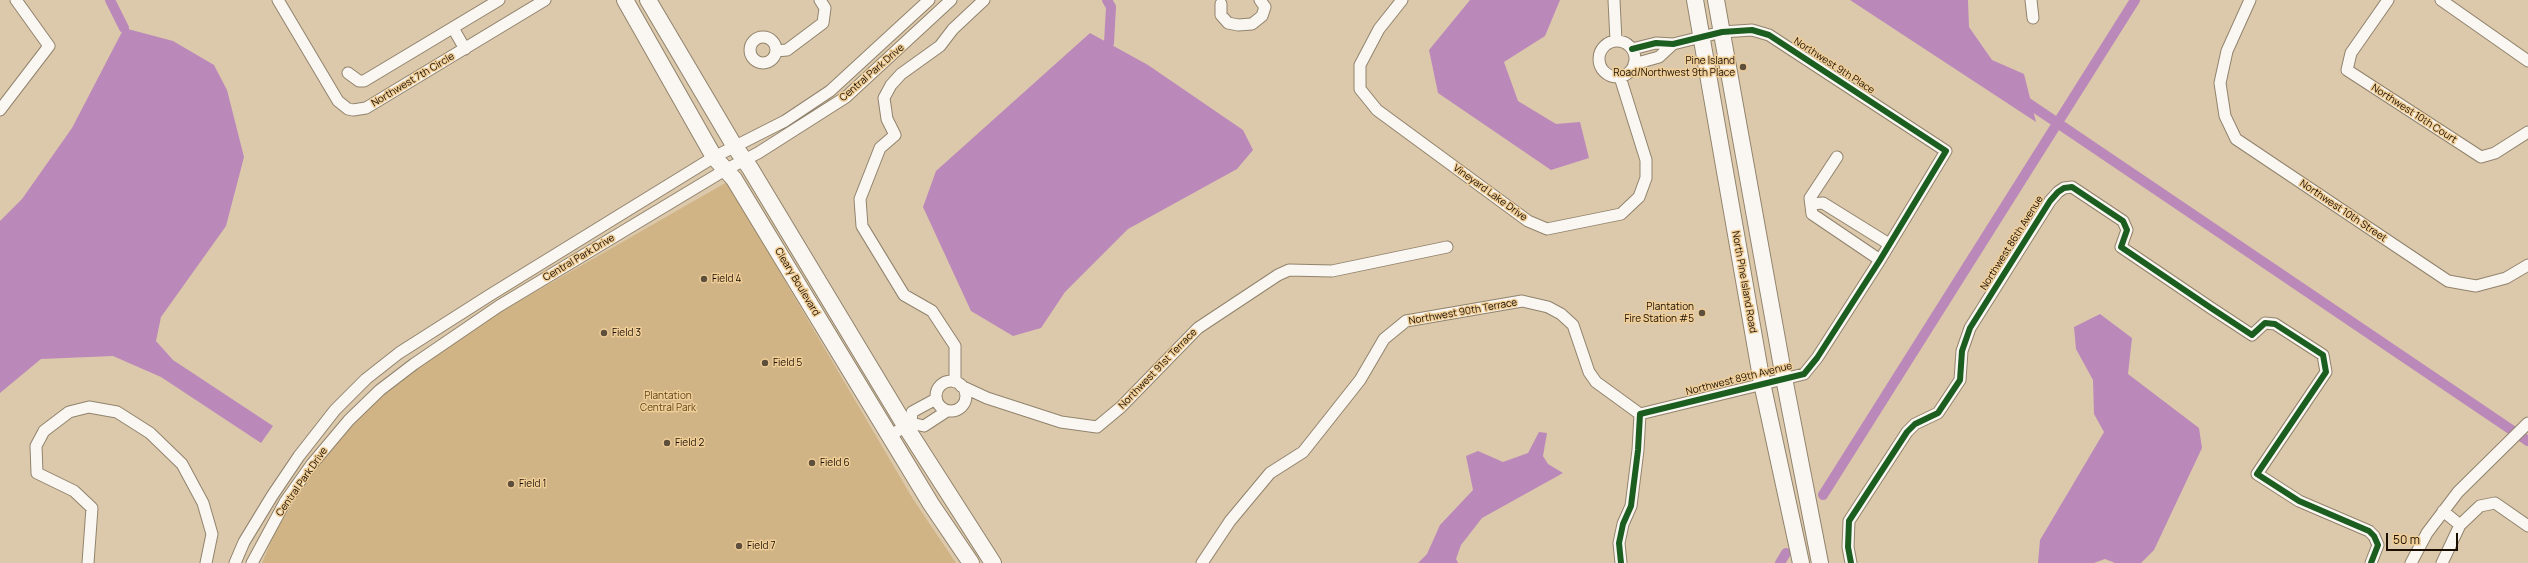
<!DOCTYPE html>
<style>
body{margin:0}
#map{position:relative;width:2528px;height:563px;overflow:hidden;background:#dcc9ac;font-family:Manrope,sans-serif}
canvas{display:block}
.scale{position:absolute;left:2386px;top:533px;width:72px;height:18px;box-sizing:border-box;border:2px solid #1a0e00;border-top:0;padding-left:5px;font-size:12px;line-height:14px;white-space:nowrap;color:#1a0e00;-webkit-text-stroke:3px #f0ce98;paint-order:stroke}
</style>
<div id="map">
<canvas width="2528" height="563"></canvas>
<div class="scale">50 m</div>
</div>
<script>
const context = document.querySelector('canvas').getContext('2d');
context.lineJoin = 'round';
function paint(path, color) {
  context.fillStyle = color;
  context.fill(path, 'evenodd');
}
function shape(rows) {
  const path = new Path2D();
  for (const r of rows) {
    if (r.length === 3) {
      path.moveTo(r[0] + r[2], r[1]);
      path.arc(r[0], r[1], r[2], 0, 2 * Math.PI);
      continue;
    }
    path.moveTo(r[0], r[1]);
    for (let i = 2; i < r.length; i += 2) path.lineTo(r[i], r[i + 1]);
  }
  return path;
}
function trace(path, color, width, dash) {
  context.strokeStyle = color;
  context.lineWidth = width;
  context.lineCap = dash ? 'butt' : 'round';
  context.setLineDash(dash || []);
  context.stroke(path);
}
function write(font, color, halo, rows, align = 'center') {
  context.font = font + ' Manrope,sans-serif';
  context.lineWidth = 3;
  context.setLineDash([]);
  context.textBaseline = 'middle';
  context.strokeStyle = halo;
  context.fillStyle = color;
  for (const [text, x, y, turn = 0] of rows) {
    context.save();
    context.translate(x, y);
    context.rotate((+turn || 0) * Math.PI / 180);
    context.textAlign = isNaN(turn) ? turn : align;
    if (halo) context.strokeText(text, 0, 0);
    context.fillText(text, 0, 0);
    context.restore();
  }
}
paint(shape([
 [727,182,913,499,956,563,262,563,275,532,323,455,384,392,488,319]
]), '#d1b485');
paint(shape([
 [1470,0,1560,0,1545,36,1504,62,1518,101,1556,124,1580,122,1589,158,1551,170,1438,93,1429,50],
 [1850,0,1968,0,1969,27,1992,60,2024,74,2036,122],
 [124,28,173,41,214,65,227,90,244,157,226,226,161,317,156,341,173,360,273,426,261,443,161,377,113,356,41,359,0,393,0,221,22,199,72,128],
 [1090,33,1148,65,1243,130,1253,150,1237,169,1128,229,1065,292,1041,328,1013,336,971,311,923,207,936,171],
 [2100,314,2132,338,2128,374,2199,428,2202,448,2154,550,2141,563,2115,563,2105,559,2094,563,2038,563,2040,540,2104,432,2094,414,2093,380,2076,349,2074,327],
 [1539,432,1547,433,1543,456,1548,464,1563,473,1482,518,1461,545,1456,559,1458,563,1418,563,1427,554,1440,525,1473,490,1466,456,1478,451,1503,462,1528,453]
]), '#bb88ba');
trace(shape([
 [110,0,124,28],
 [1107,0,1111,7,1109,43],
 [2022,99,2528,441],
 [1823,495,2135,0],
 [1780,563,1786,553]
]), '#bb88ba', 10);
const street = shape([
 [278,0,338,101,348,109,353,110,366,108,545,0],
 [1402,0,1379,29,1360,65,1360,89,1377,110,1528,221,1547,229,1621,214,1639,197,1646,178,1646,160,1620,77],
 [1614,0,1616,41],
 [2031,0,2033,18],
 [2250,0,2227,51,2220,83,2225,116,2236,139,2448,281,2476,286,2506,278,2528,265],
 [2388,0,2351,53,2347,70,2481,157,2495,153,2528,132],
 [2441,0,2528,61],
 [1221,4,1221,15,1228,23,1238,25,1252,24,1262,16,1265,7,1260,0],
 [453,28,465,49],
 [763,50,13],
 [1617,59,18],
 [776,51,787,50,823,23,825,8,820,0],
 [1634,64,1659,57,1673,44],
 [348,73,359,81,364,81,499,0],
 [0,110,49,46,16,0],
 [1837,157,1810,198,1812,214,1880,260],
 [1811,204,1823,203,1889,244],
 [951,396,15],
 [955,382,955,346,932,311,904,295,862,226,860,199,880,148,895,135,887,119,884,98,891,85,901,74,940,46,953,29,984,0],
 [961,386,987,398,1061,422,1097,427,1121,407,1198,328,1278,275,1289,270,1332,271,1447,247],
 [911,423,912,412,936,399],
 [891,435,911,423,924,426,947,411],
 [2443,511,2460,525,2480,506,2495,503,2528,526],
 [88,563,92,508,74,491,37,473,36,446,44,431,69,412,89,407,117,412,150,433,182,464,203,503,212,534,206,563],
 [235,563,244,542,272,496,299,456,335,410,366,379,399,353,490,295,714,157,785,121,830,91,929,0],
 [252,563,285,502,312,464,349,420,380,390,414,364,499,306,725,170,758,153,846,97,951,0],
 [1202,563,1230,521,1270,473,1303,452,1360,380,1384,339,1406,321,1522,301,1548,307,1561,314,1573,325,1589,372,1596,382,1640,414],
 [1621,563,1619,543,1623,524,1631,506,1638,450,1640,414,1804,374,1817,358,1880,260,1946,151,1769,35,1752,30,1722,32,1673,44,1656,43,1632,49],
 [1851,563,1848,547,1849,521,1907,432,1915,424,1938,413,1960,380,1962,351,1970,328,2050,201,2058,192,2064,188,2072,187,2123,221,2127,230,2121,247,2211,308,2252,335,2265,323,2275,324,2323,355,2326,372,2257,474,2299,501,2369,531,2374,536,2378,545,2371,563],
 [2411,563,2427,533,2458,492,2528,423],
 [2442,563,2460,525]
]);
const secondary = shape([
 [625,0,714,157,734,179,931,504,971,563],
 [648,0,735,147,750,168,906,427,993,563],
 [1695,0,1762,383,1801,563],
 [1716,0,1784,378,1820,563]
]);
trace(street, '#91836c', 13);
trace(secondary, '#91836c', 18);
trace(street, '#faf7f3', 11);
trace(secondary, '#faf7f3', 16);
trace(shape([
 [1621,563,1619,543,1623,524,1631,506,1638,450,1640,414,1804,374,1817,358,1880,260,1946,151,1769,35,1752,30,1722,32,1673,44,1656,43,1632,49],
 [1851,563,1848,547,1849,521,1907,432,1915,424,1938,413,1960,380,1962,351,1970,328,2050,201,2058,192,2064,188,2072,187,2123,221,2127,230,2121,247,2211,308,2252,335,2265,323,2275,324,2323,355,2326,372,2257,474,2299,501,2369,531,2374,536,2378,545,2371,563]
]), '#1b5e20', 6);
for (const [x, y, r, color] of [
 [1743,67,4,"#5e4f3c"],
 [704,279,4,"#5e4f3c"],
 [1702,313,4,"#5e4f3c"],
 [604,333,4,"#5e4f3c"],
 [765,363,4,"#5e4f3c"],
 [667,443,4,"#5e4f3c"],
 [812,463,4,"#5e4f3c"],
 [511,484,4,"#5e4f3c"],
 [739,546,4,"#5e4f3c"]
]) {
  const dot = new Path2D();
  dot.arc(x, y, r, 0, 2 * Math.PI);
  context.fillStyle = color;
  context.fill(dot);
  trace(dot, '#f0ce98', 1.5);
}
write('10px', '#1a0e00', '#f0ce98', [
 ["Pine Island",1735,61,"right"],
 ["Road/Northwest 9th Place",1735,73,"right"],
 ["Field 4",712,279],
 ["Plantation",1694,307,"right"],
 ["Fire Station #5",1694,319,"right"],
 ["Field 3",612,333],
 ["Field 5",773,363],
 ["Field 2",675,443],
 ["Field 6",820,463],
 ["Field 1",519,484],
 ["Field 7",747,546]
], 'left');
write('10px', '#1a0e00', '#f0ce98', [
 ["Northwest 9th Place",1834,66,33],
 ["Central Park Drive",872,73,-41],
 ["Northwest 7th Circle",413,80,-31],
 ["Northwest 10th Court",2414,114,33],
 ["Vineyard Lake Drive",1490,193,36],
 ["Northwest 10th Street",2343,211,34],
 ["Northwest 86th Avenue",2012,243,-58],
 ["Central Park Drive",579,258,-31],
 ["Cleary Boulevard",797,282,59],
 ["North Pine Island Road",1744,282,80],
 ["Northwest 90th Terrace",1463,312,-10],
 ["Northwest 91st Terrace",1158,369,-46],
 ["Northwest 89th Avenue",1739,379,-14],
 ["Central Park Drive",302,482,-55]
]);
write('10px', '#5f461b', '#f0ce98', [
 ["Plantation",668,396],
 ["Central Park",668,408]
]);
</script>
